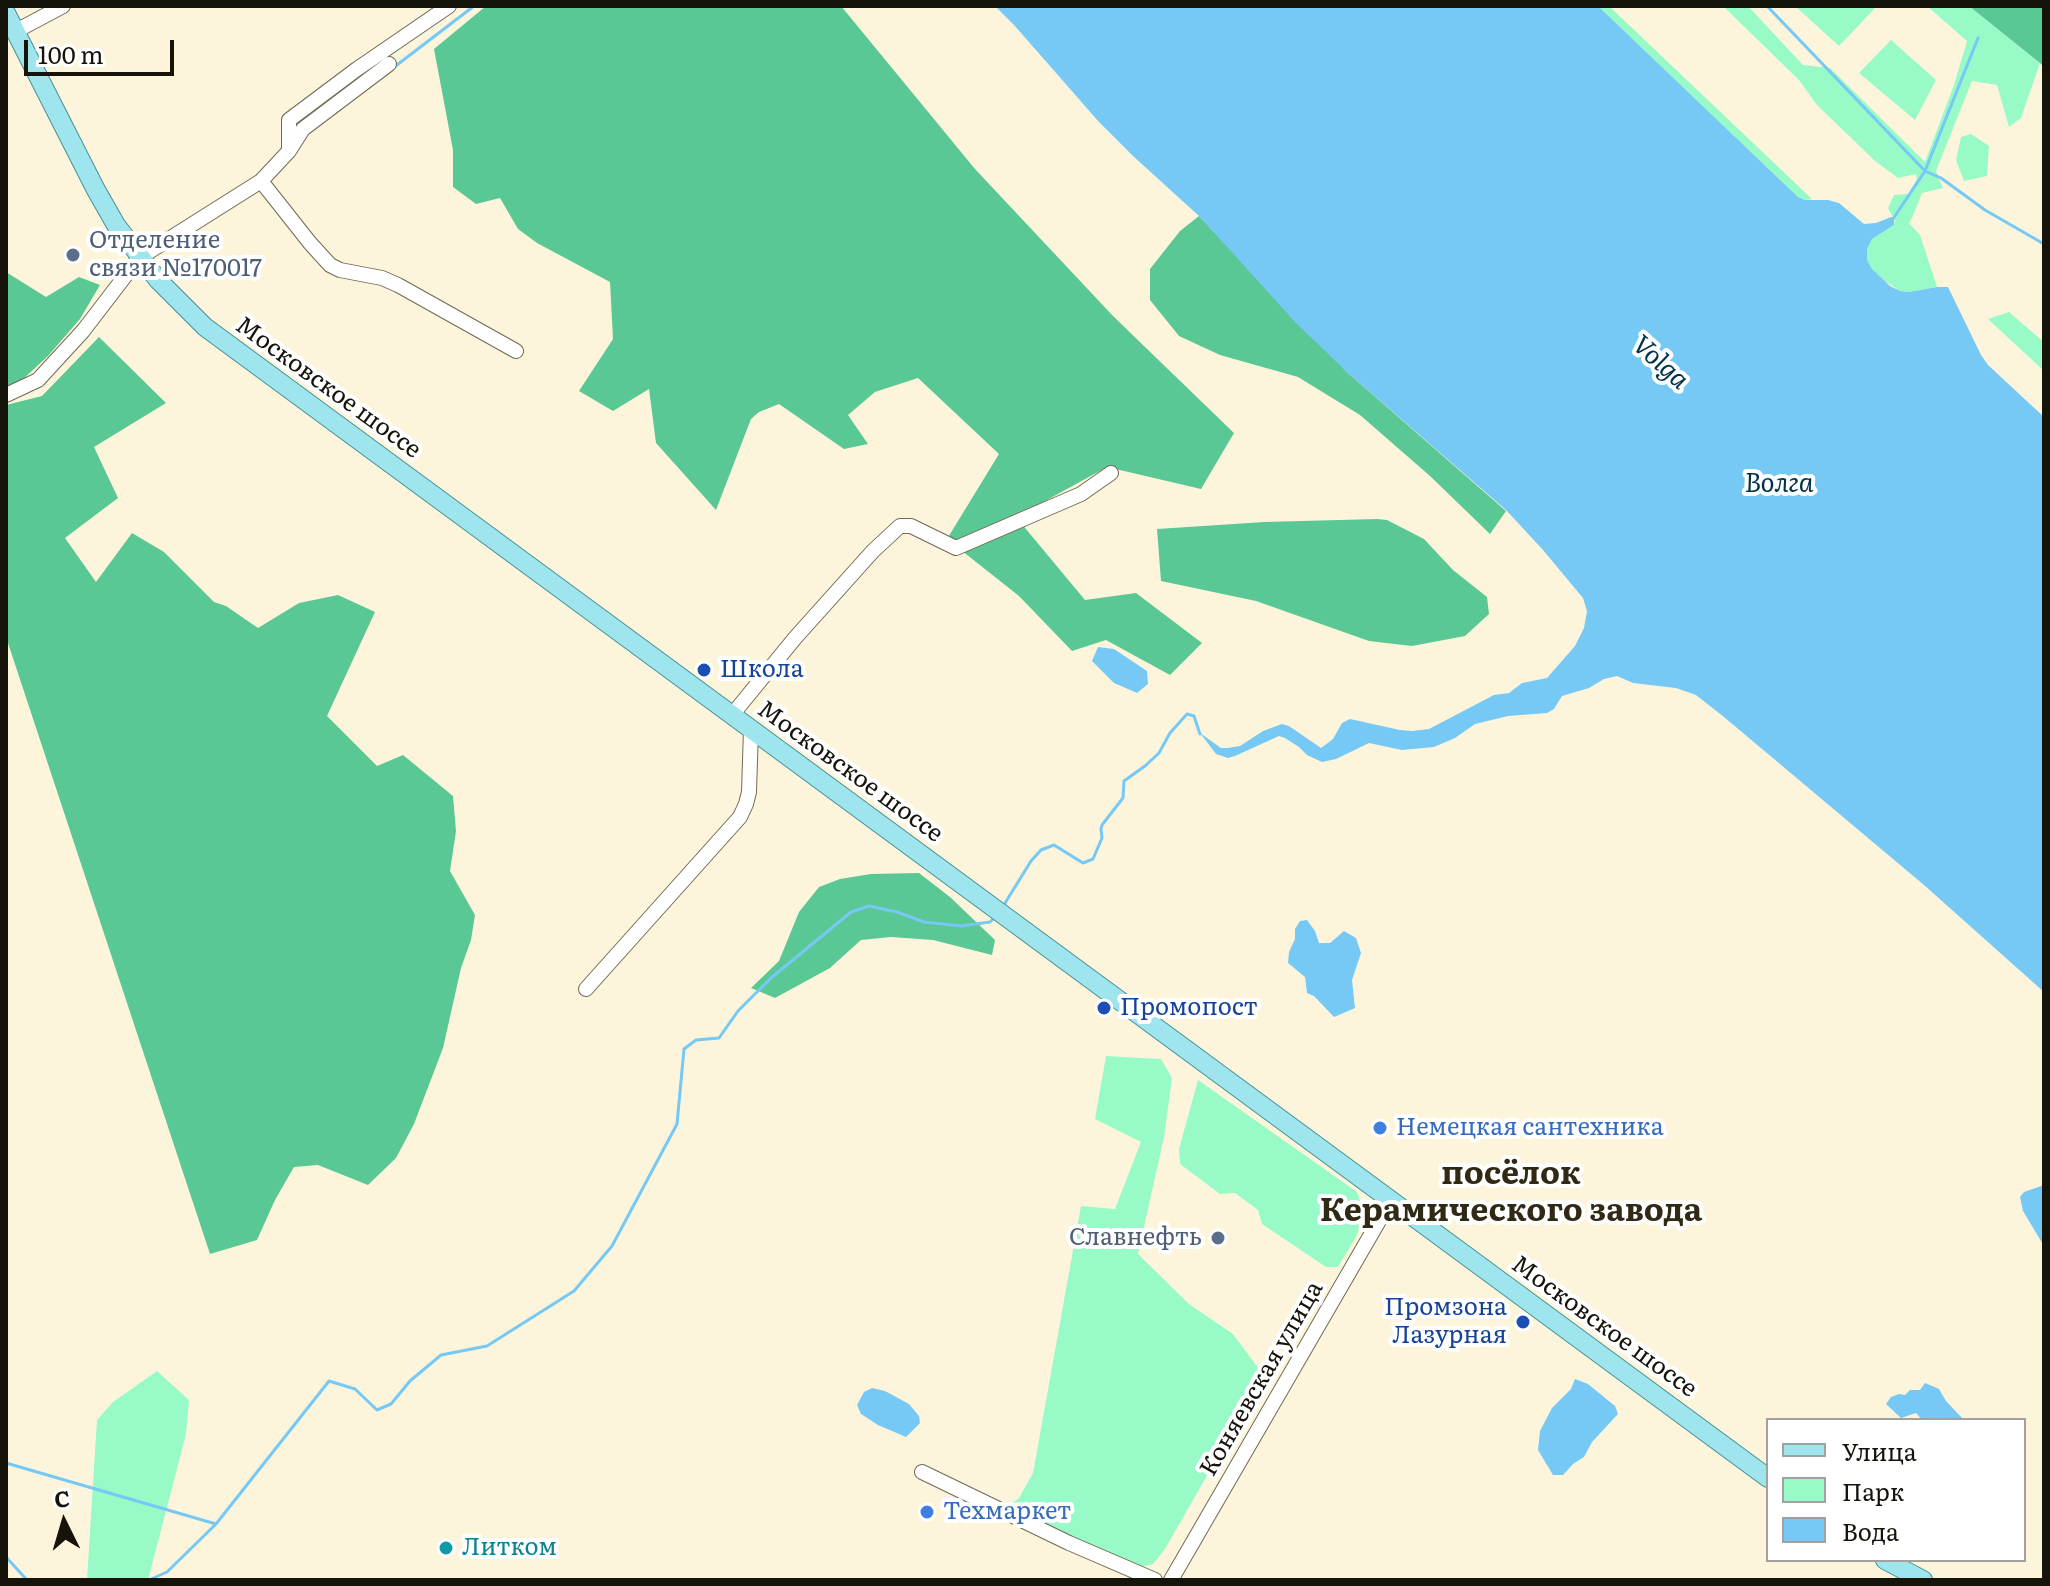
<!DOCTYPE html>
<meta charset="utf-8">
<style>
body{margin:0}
#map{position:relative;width:2050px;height:1586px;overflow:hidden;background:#fdf5db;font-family:Literata,serif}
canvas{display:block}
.frame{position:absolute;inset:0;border:8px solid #16130a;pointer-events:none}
.legend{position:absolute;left:1766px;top:1418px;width:260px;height:144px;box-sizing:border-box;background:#fff;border:2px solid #a2a19d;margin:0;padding:10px 14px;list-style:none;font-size:24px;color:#16130a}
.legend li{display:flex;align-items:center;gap:16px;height:40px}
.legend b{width:40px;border:2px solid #a2a19d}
.north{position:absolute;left:24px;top:1482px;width:80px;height:80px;-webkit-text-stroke:6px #fff;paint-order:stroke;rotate:355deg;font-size:22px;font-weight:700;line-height:32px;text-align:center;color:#16130a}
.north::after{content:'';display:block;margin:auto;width:28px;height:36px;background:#16130a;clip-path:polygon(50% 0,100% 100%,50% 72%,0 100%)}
.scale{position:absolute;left:24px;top:40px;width:150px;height:36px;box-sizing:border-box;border:4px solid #16130a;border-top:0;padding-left:10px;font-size:24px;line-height:28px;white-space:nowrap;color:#16130a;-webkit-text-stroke:6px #fff;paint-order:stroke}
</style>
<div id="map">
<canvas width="2050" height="1586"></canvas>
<div class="frame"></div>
<ul class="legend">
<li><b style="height:10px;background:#9fe5ee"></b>Улица</li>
<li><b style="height:22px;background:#97fac7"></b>Парк</li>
<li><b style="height:22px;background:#76c8f5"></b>Вода</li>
</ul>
<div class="north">С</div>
<div class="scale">100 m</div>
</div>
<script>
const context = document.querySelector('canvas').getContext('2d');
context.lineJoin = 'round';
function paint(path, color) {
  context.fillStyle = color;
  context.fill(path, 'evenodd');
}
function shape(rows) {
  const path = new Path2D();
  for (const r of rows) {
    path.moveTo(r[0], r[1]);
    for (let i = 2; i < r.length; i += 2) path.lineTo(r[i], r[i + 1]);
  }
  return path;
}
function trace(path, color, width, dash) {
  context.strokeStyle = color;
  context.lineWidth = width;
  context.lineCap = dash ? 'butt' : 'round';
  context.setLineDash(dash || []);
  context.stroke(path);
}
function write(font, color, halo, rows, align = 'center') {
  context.font = font + ' Literata,serif';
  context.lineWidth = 8;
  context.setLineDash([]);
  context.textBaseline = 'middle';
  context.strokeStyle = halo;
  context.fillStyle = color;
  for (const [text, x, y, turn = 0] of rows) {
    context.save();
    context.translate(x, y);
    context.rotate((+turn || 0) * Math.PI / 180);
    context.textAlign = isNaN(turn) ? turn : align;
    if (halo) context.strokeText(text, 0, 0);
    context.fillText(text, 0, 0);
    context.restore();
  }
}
paint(shape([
 [1598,6,1609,6,1812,199,1805,200,1798,197],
 [1723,6,1748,6,1803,65,1830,68,1925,162,1954,85,1967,41,1927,6,1969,6,2040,63,2021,118,2009,127,1997,85,1972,81,1936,171,1943,188,1922,193,1912,218,1909,223,1920,235,1937,287,1909,292,1900,291,1882,279,1872,269,1867,260,1867,249,1872,239,1894,225,1895,221,1888,208,1894,195,1908,194,1917,179,1916,174,1898,178,1875,161,1817,105,1799,80],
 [1795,6,1877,6,1839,46],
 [1891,40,1936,80,1915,120,1859,73],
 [1971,134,1989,146,1987,176,1964,181,1956,160,1961,137],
 [2009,312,2044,342,2044,371,1988,319],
 [1106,1056,1161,1059,1172,1078,1164,1137,1138,1254,1189,1304,1233,1334,1264,1376,1165,1549,1153,1564,1138,1568,1013,1508,1013,1503,1019,1498,1033,1473,1081,1206,1115,1209,1141,1142,1095,1119],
 [1198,1080,1357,1192,1361,1204,1361,1221,1357,1235,1338,1267,1326,1267,1262,1224,1258,1210,1235,1193,1220,1194,1180,1164,1179,1149],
 [157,1371,189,1400,186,1434,148,1580,87,1580,97,1420,113,1402]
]), '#97fac7');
paint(shape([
 [486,6,841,6,975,169,1113,316,1234,433,1201,489,1107,467,1016,517,1085,600,1136,593,1202,643,1170,675,1106,640,1072,651,1019,596,947,539,999,454,918,378,875,392,848,415,868,444,844,449,779,404,759,412,751,419,716,510,656,443,649,389,613,411,579,391,613,339,610,282,537,243,518,229,500,198,476,204,453,187,453,150,434,49],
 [1969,6,2044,6,2044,67,2040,63],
 [1199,216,1348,373,1506,511,1490,534,1430,476,1360,415,1298,377,1220,355,1179,336,1150,300,1150,269,1180,231],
 [6,272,46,297,79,277,100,285,80,319,48,356,20,382,6,388],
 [99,337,166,403,94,447,118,498,65,538,96,582,132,533,164,552,214,602,226,606,258,628,299,603,338,595,375,612,327,716,377,766,403,755,453,796,456,831,450,871,475,915,471,940,461,968,443,1048,414,1124,396,1158,368,1185,318,1165,294,1167,275,1200,257,1240,210,1254,6,637,6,405,42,396],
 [1377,519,1387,520,1424,539,1453,570,1487,597,1489,614,1465,636,1412,646,1369,641,1256,601,1161,581,1157,529,1264,522],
 [919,873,950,897,995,940,992,955,933,940,891,937,861,940,830,968,775,998,751,988,779,961,799,912,819,887,840,879,871,874]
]), '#5ac894');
paint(shape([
 [995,6,1598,6,1798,197,1805,200,1828,200,1839,203,1864,224,1876,223,1891,217,1894,218,1894,225,1872,239,1867,249,1867,260,1872,269,1890,286,1900,291,1909,292,1937,287,1948,287,1981,355,1988,365,2044,417,2044,992,1924,885,1724,717,1696,695,1676,688,1633,683,1617,676,1604,679,1589,688,1562,696,1554,709,1547,713,1508,716,1475,724,1455,738,1434,747,1402,750,1369,743,1336,759,1322,762,1307,755,1299,747,1285,738,1279,736,1235,756,1228,758,1216,754,1200,733,1221,748,1228,748,1240,746,1263,731,1282,724,1289,726,1321,748,1333,739,1342,723,1350,719,1400,730,1412,731,1429,729,1494,695,1509,693,1522,683,1547,678,1575,646,1584,628,1587,611,1583,598,1543,550,1506,510,1348,373,1296,323,1199,216,1133,156,1099,122,1014,25],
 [1098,647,1114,649,1147,671,1148,684,1137,693,1114,683,1092,661],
 [1307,920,1315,931,1319,943,1330,943,1344,931,1356,938,1361,953,1352,980,1355,1008,1334,1017,1314,996,1307,993,1305,977,1288,963,1289,952,1295,939,1295,929,1300,921],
 [2044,1185,2044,1246,2023,1211,2020,1197,2024,1192],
 [1575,1379,1588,1384,1615,1406,1618,1414,1592,1442,1584,1457,1573,1464,1563,1475,1553,1475,1538,1450,1540,1431,1552,1408,1571,1389],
 [1925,1383,1939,1389,1946,1401,1964,1420,1922,1420,1916,1413,1901,1418,1886,1404,1891,1397,1899,1394,1905,1395,1910,1390,1920,1390],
 [872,1388,885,1391,909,1404,919,1416,920,1423,906,1437,878,1425,861,1414,857,1405,864,1392]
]), '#76c8f5');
trace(shape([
 [1767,6,1925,171,1941,178,1985,210,2044,244],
 [393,68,474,6],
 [1893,219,1925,171,1978,38],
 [1002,908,1031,861,1041,850,1054,845,1083,863,1093,859,1102,838,1101,829,1102,825,1123,798,1124,781,1145,766,1159,753,1170,733,1187,714,1194,716,1200,734],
 [6,1463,216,1524],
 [6,1557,27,1580],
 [149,1580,167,1572,216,1524,329,1381,355,1389,377,1410,391,1404,410,1381,441,1355,487,1346,574,1291,612,1246,677,1124,684,1049,696,1040,719,1038,738,1011,771,978,851,912,869,906,897,912,924,922,961,926,990,922,995,917]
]), '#76c8f5', 3);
const minor = shape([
 [16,31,63,6],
 [289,151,303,129,389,64],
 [261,181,310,243,330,265,340,270,382,278,398,285,516,351],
 [6,395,38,380,83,331,139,258,261,181,289,151,289,120,357,69,449,6],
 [732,715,795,638,873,551,900,526,911,526,956,548,1081,494,1111,473],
 [586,989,740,817,746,804,749,792,751,729],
 [922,1472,1069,1543,1155,1580],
 [1171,1580,1391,1200]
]);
const major = shape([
 [6,13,96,190,116,225,158,280,205,327,1768,1478],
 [1885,1560,1923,1580]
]);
trace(minor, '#706953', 16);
trace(major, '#459097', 20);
trace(minor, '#fff', 14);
trace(major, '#9fe5ee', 18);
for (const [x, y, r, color] of [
 [73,255,8,"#5c6f8a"],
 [704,670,8,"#1a4fb4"],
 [1104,1008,8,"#1a4fb4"],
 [1380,1128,8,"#3f7fe0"],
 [1218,1238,8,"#5c6f8a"],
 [1523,1322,8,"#1a4fb4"],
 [927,1512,8,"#3f7fe0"],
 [446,1548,8,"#0f9aa8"]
]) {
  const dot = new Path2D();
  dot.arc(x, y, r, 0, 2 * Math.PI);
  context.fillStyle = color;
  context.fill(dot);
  trace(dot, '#fff', 3);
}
write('24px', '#4e5e75', '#fff', [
 ["Отделение",89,241],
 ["связи №170017",89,269],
 ["Славнефть",1202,1238,"right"]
], 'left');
write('24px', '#16130a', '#fff', [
 ["Московское шоссе",328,388,36],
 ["Московское шоссе",850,772,36],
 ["Московское шоссе",1604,1327,36],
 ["Коняевская улица",1262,1379,-60]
]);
write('24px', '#164399', '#fff', [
 ["Школа",720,670],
 ["Промопост",1120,1008],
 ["Промзона",1507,1308,"right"],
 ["Лазурная",1507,1336,"right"]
], 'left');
write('24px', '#366cbe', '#fff', [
 ["Немецкая сантехника",1396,1128],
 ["Техмаркет",943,1512]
], 'left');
write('24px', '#0d838f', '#fff', [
 ["Литком",462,1548]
], 'left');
write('italic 26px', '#003249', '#fff', [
 ["Volga",1660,363,42],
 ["Волга",1779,484]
]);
write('bold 32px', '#2f2915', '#fff', [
 ["посёлок",1511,1175],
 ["Керамического завода",1511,1212]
]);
</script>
